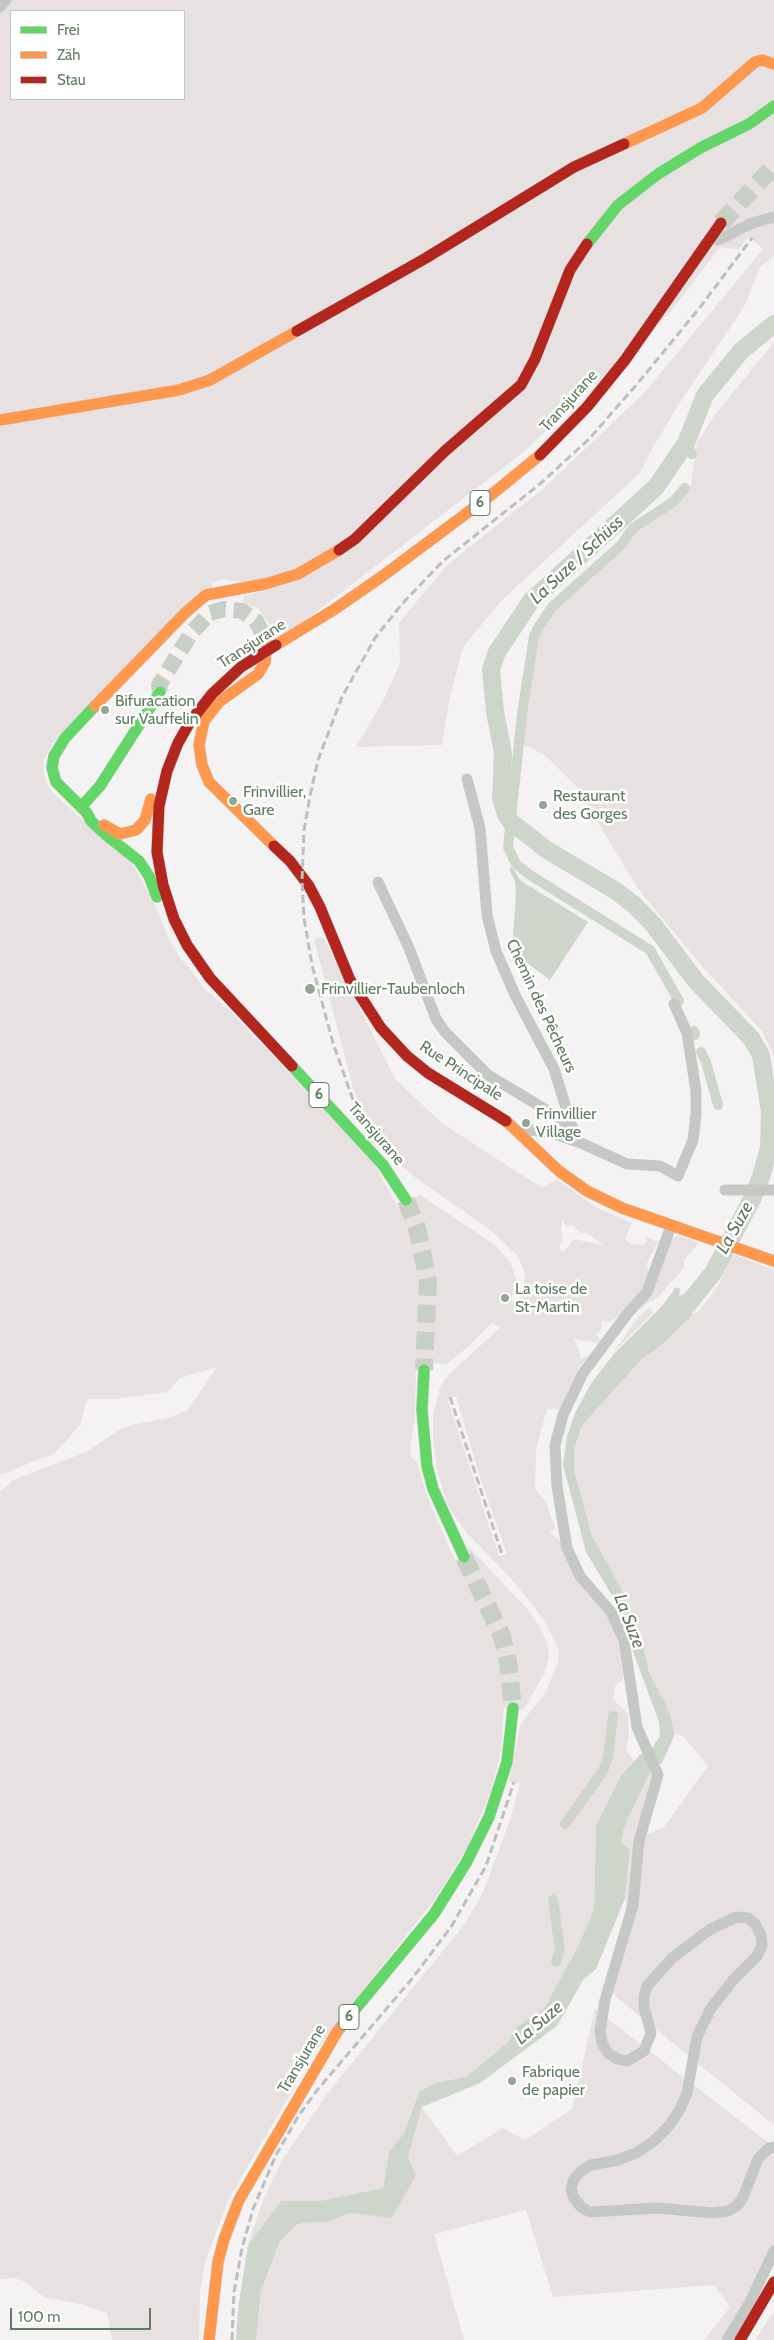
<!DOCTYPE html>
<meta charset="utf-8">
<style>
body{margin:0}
#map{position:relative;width:774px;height:2340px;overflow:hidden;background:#f4f2f3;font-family:Cabin,sans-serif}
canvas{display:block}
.legend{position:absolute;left:10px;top:10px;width:175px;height:90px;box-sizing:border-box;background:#fff;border:1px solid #bfcbbf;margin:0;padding:6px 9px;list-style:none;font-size:15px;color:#607d5f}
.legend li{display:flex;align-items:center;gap:10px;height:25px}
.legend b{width:25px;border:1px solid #bfcbbf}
.scale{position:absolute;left:10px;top:2308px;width:141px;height:22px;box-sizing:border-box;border:2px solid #607d5f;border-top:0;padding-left:6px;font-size:15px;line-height:18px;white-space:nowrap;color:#607d5f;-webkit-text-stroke:4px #fff;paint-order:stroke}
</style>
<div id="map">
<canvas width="774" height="2340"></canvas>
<ul class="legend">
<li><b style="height:6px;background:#63d668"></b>Frei</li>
<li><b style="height:6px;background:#ff974d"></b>Zäh</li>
<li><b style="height:6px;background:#b3261e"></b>Stau</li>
</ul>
<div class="scale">100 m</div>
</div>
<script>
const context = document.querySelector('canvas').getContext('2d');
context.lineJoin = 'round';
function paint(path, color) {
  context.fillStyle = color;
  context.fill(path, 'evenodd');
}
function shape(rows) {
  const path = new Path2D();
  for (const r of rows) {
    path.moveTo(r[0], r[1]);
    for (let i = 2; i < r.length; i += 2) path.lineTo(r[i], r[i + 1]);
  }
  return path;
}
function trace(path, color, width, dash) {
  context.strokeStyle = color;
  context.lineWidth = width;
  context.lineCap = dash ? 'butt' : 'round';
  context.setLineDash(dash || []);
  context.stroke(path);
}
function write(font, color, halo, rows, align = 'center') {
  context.font = font + ' Cabin,sans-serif';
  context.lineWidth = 5;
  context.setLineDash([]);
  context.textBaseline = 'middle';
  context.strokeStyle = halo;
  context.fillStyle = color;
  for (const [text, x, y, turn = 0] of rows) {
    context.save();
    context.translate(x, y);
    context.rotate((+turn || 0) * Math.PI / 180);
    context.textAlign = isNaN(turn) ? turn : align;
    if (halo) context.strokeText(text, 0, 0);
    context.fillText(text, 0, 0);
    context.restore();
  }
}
paint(shape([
 [0,0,774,0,774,256,760,267,744,307,679,404,652,449,640,473,501,601,463,647,450,696,442,745,356,747,385,697,400,663,399,623,447,565,543,489,645,392,763,249,749,236,739,250,720,247,671,311,526,450,303,622,279,637,257,607,242,604,244,596,274,588,222,579,212,583,212,587,53,743,43,762,45,779,52,792,105,840,130,859,154,903,169,939,182,961,184,961,204,988,231,1012,248,1030,248,1032,263,1045,373,1162,397,1206,420,1195,495,1245,510,1262,516,1278,511,1300,517,1304,523,1288,525,1274,518,1256,489,1229,416,1178,372,1143,353,1088,314,939,323,937,396,1080,443,1124,539,1186,543,1187,556,1180,559,1181,597,1208,632,1223,625,1239,630,1244,644,1245,647,1237,658,1242,646,1265,652,1277,624,1312,610,1322,601,1321,602,1328,596,1335,601,1340,599,1343,574,1339,581,1356,577,1360,589,1356,579,1367,562,1410,547,1409,536,1449,535,1489,545,1500,555,1528,550,1533,562,1542,576,1579,606,1613,619,1640,624,1658,623,1680,615,1686,613,1699,628,1714,629,1734,626,1750,634,1761,621,1775,596,1826,594,1909,578,1946,544,2009,517,2027,508,2042,466,2077,434,2083,419,2092,404,2133,389,2152,383,2188,319,2201,281,2201,248,2245,262,2203,282,2160,330,2090,464,1925,483,1893,510,1820,520,1784,509,1781,521,1723,546,1692,558,1662,559,1651,544,1620,516,1584,466,1532,448,1506,438,1474,433,1438,433,1416,440,1387,448,1375,500,1328,492,1323,470,1345,447,1364,433,1363,431,1371,416,1370,415,1418,410,1450,411,1457,417,1462,426,1494,456,1563,469,1555,466,1544,528,1610,540,1628,547,1643,549,1656,546,1670,525,1708,519,1710,504,1708,501,1749,495,1775,490,1793,468,1846,438,1895,315,2052,228,2200,205,2263,200,2293,199,2340,112,2340,107,2313,84,2305,44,2297,26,2282,14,2278,0,2279,0,1492,13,1480,84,1453,121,1429,136,1424,169,1418,188,1410,217,1367,180,1378,168,1392,114,1399,87,1399,80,1425,55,1453,0,1475],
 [11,11,184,11,184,99,11,99],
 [562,1220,567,1228,570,1225,574,1226,581,1233,589,1234,603,1245,574,1239,564,1252,559,1248,563,1237,561,1230],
 [456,1396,482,1483,507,1554,499,1556,447,1398],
 [774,342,774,1057,762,1031,701,965,639,890,575,785,547,757,530,747,524,746,523,741,532,649,552,612,567,594,634,528,672,507,690,488,697,443,714,416],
 [679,1235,699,1243,697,1246,684,1260,684,1268,658,1297,639,1309,652,1294,671,1240],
 [732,1254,774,1270,774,2125,616,1997,608,1983,628,1917,625,1898,630,1850,621,1841,624,1828,652,1768,652,1783,635,1833,644,1836,664,1827,708,1766,684,1737,675,1734,668,1708,649,1672,639,1629,620,1586,592,1536,574,1469,574,1449,581,1425,641,1360,665,1342,690,1315,699,1311,719,1284],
 [649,1308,651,1308,653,1313,613,1353,638,1317],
 [595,2009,774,2147,774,2254,728,2340,704,2340,730,2307,714,2285,553,2297,526,2210,434,2234,464,2340,256,2340,261,2291,280,2241,299,2223,327,2222,350,2213,392,2217,422,2107,457,2156,503,2128,525,2140,572,2109],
 [774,2314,774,2340,755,2340,771,2315]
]), '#e7e2e1');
paint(shape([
 [512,867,521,881,588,922,550,980,519,957,513,936,516,894,515,881,509,869],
 [676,1287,680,1289,679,1296,684,1294,693,1314,665,1342,641,1360,582,1425,574,1449,574,1470,592,1536,620,1586,639,1629,649,1672,668,1708,675,1734,662,1763,652,1768,624,1828,621,1841,630,1850,625,1898,596,1969,583,1980,557,2026,480,2083,422,2107,408,2158,416,2175,392,2218,350,2213,327,2222,299,2223,280,2241,261,2291,256,2340,236,2340,238,2309,248,2245,281,2201,319,2201,383,2188,389,2152,404,2133,419,2092,434,2083,466,2077,508,2042,517,2027,544,2009,578,1946,594,1909,596,1826,621,1775,643,1752,652,1748,660,1736,659,1722,613,1597,586,1552,563,1465,567,1436,575,1413,592,1382,614,1354,662,1306]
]), '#ced6cc');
trace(shape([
 [769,1148,774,1152]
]), '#ced6cc', 3);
trace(shape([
 [686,443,692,454],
 [679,1001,650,950,530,875,516,864,508,847,522,714,534,636,539,626,552,607,621,545,633,528,673,502,685,488],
 [694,1031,695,1035],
 [701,1052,706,1062,718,1105],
 [565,1824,603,1771,608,1757,613,1716],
 [553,1900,560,1950,556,1962]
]), '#ced6cc', 10);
trace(shape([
 [669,1317,688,1304,713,1273,752,1199,761,1177,769,1148,770,1112,761,1055,751,1038,696,981,652,923,633,904,616,891,547,850,511,822,506,814,501,798,503,753,495,712,491,669,497,652,531,601,656,487,686,443,705,395,741,351,774,324]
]), '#ced6cc', 18);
trace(shape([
 [160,692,159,685,192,632,210,613,224,609,242,611,256,621,267,642]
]), '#c8cfc7', 16, [16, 8]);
trace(shape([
 [721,223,774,166],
 [406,1200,417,1228,428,1281,424,1370],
 [464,1557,502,1636,508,1661,513,1708]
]), '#c8cfc7', 18, [18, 9]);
const fast = shape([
 [587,244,618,205,658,174,702,147,749,124,774,106],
 [95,706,65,738,54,756,52,768,56,782,81,807,100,786,160,692],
 [81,807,87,813],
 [87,813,91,821,106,835,139,861,149,876,157,897],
 [292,1066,383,1165,406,1200],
 [424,1370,422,1410,427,1466,433,1489,464,1557],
 [348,2018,434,1914,466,1863,489,1817,507,1762,513,1708]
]);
const slow = shape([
 [624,144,702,108,755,62,762,60,774,64],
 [0,420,179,390,210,380,297,331],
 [267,642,265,662,258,674,219,702,204,721,199,745,202,765,209,782,274,846],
 [276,645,335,609,384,575,491,495,540,455],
 [95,706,185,613,206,595,265,584,298,574,339,550],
 [104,825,120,834,136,830,145,820,151,799],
 [506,1121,559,1171,587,1191,622,1208,774,1261],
 [209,2340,218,2262,224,2239,239,2200,337,2032,348,2018]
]);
const jam = shape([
 [297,331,426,258,574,167,624,144],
 [540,455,587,407,625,360,721,223],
 [339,550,355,539,445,451,521,385,535,359,570,270,587,244],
 [212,694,190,722,178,743,167,771,159,806,157,852,163,885,174,919,187,945,210,978,292,1066],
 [274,846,290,861,309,886,320,907,350,980,381,1028,407,1056,428,1073,506,1121],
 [740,2340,774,2282]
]);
trace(fast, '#cfd0cf', 12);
trace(slow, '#cfd0cf', 12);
trace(jam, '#cfd0cf', 12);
trace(shape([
 [0,7,6,0],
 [718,240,752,223,774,217],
 [467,779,480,828,487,915,496,951,515,995,554,1069,572,1127],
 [378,882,409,948,436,1019,445,1032,488,1075,553,1114,573,1128],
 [523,1134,532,1130,551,1133,581,1143,627,1164,660,1166,678,1176,693,1140,696,1115,696,1091,687,1033,674,1004],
 [725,1190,774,1190],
 [671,1226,647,1292,628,1313,583,1373,563,1415,555,1445,557,1486,567,1548,580,1576,611,1612,624,1640,637,1727,658,1775,639,1841,633,1905,605,2000,600,2031,602,2043,608,2053,617,2059,627,2061,644,2051,651,2033,644,2007,644,1997,647,1986,672,1958,709,1930,736,1917,748,1918,755,1924,761,1935,762,1946,757,1956,734,1979,711,2008,697,2037,687,2093,680,2109,669,2126,654,2141,636,2153,618,2160,591,2165,581,2171,574,2179,571,2189,574,2198,581,2207,590,2212,657,2208,713,2213,728,2211,738,2205,743,2197,758,2159,769,2148,774,2147],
 [727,2340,750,2302,774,2251]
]), '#c6c8c6', 11);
trace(fast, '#63d668', 11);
trace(slow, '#ff974d', 11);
trace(jam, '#b3261e', 11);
trace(shape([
 [353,1100,333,1043,312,965,304,918,302,881,304,830,310,796,318,760,342,697,375,638,402,604,443,561,541,483,589,439,638,383,701,306,752,238],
 [450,1397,502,1554],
 [232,2340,234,2292,242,2248,253,2209,276,2155,299,2115,318,2089,411,1980,451,1927,486,1866,514,1782]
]), '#bdbfbd', 3, [8, 4]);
const jamBridge = shape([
 [212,694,241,667,276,645]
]);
trace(jamBridge, '#cfcfce', 12, []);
trace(jamBridge, '#b3261e', 11);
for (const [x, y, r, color] of [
 [105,710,5,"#94a693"],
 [233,801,5,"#94a693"],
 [543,805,5,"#94a693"],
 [310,989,6,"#94a693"],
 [526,1123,5,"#94a693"],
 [505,1298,5,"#94a693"],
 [512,2081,5,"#94a693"]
]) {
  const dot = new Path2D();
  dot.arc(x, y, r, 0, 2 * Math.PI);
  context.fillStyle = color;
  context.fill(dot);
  trace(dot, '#fff', 2);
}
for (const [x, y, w] of [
 [480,503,20],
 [319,1095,20],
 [349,2017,20]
]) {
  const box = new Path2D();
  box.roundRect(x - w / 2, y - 12.5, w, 25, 4);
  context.fillStyle = '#fff';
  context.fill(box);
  trace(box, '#607d5f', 1);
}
write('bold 15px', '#607d5f', null, [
 ["6",480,503],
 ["6",319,1095],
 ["6",349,2017]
]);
write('16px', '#607d5f', '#fff', [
 ["Transjurane",569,401,-48],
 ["Transjurane",252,644,-33],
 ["Chemin des Pêcheurs",541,1006,65],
 ["Rue Principale",461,1071,33],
 ["Transjurane",376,1134,49],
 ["Transjurane",302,2059,-59]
]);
write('16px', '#607d5f', '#fff', [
 ["Bifuracation",115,701],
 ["sur Vauffelin",115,719],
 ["Frinvillier,",243,792],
 ["Gare",243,810],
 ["Restaurant",553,796],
 ["des Gorges",553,814],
 ["Frinvillier-Taubenloch",321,989],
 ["Frinvillier",536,1114],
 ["Village",536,1132],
 ["La toise de",515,1289],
 ["St-Martin",515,1307],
 ["Fabrique",522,2072],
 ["de papier",522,2090]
], 'left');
write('italic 18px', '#60795a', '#fff', [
 ["La Suze / Schüss",577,560,-43],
 ["La Suze",735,1228,-61],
 ["La Suze",629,1621,69],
 ["La Suze",539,2023,-40]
]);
</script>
